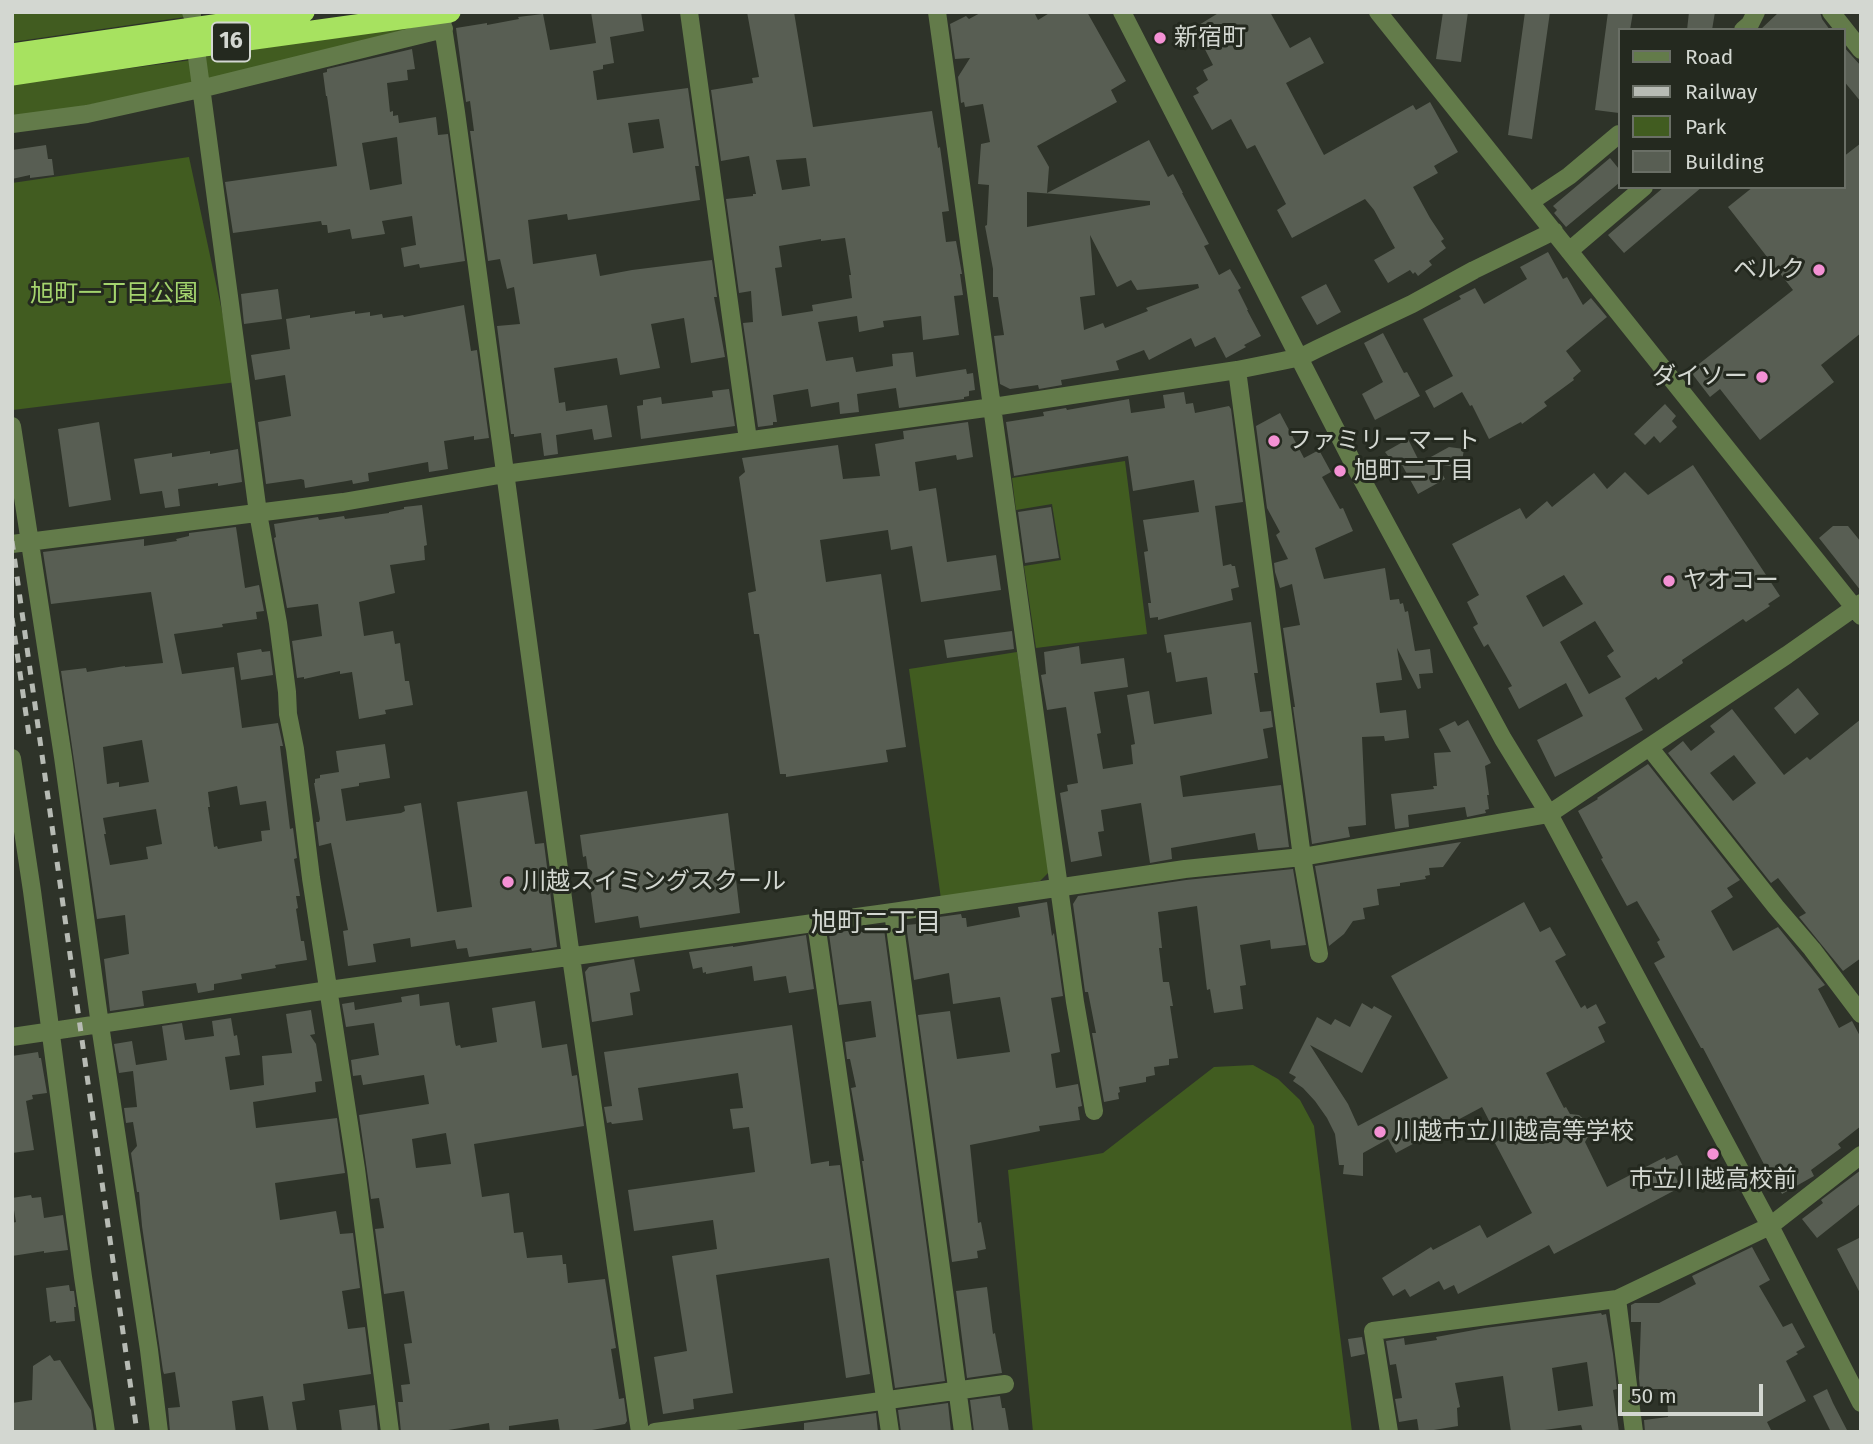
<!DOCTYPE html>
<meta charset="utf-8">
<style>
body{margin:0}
#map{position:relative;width:1873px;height:1444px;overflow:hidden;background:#2e3329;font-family:"Fira Sans",sans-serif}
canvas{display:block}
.frame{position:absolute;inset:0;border:14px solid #d3d7d1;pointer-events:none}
.legend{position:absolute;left:1618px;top:28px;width:228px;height:161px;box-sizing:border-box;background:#24291f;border:2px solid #6a6f66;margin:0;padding:9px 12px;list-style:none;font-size:21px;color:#d3d7d1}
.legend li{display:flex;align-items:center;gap:14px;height:35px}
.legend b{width:35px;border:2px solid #6a6f66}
.scale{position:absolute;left:1618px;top:1384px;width:145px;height:32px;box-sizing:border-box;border:4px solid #d3d7d1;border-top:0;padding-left:9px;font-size:21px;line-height:24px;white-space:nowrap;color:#d3d7d1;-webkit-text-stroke:5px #24291f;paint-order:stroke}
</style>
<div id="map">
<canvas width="1873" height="1444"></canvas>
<div class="frame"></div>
<ul class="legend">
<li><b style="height:9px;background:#637b4a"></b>Road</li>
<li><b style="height:9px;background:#b7bbb4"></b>Railway</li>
<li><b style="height:19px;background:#415c20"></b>Park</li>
<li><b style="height:19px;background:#585e53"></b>Building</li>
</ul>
<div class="scale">50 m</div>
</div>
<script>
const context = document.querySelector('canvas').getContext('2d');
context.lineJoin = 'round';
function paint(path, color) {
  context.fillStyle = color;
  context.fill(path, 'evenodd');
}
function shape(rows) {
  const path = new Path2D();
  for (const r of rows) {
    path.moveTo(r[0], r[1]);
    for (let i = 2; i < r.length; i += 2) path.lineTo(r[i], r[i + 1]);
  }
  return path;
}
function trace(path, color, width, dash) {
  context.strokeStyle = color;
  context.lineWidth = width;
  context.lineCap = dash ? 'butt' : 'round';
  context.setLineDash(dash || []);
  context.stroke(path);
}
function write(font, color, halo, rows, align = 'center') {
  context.font = font + ' "Fira Sans","Noto Sans JP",sans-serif';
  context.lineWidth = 6;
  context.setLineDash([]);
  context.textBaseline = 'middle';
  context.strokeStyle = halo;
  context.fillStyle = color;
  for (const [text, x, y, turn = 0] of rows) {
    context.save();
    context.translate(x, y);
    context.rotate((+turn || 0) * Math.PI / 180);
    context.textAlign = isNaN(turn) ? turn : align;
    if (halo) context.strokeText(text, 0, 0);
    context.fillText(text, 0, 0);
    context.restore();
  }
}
paint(shape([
 [12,12,184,12,185,17,12,42],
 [428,23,428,25,207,82,204,57],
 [192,60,195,81,191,86,12,119,12,84],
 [189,157,237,382,13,410,12,183],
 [1125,461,1147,634,1036,648,1024,566,1061,560,1052,504,1016,510,1012,478],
 [1017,652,1050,871,1040,881,941,899,909,669],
 [1253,1065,1278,1079,1300,1100,1314,1126,1352,1432,1033,1432,1008,1170,1103,1153,1214,1067]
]), '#415c20');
paint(shape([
 [591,12,641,12,644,31,610,37,614,63,603,65,603,69,593,71,597,100,688,88,699,166,695,166,700,200,568,220,567,214,528,220,533,264,596,254,600,276,632,270,712,260,717,297,714,297,725,357,691,363,684,318,651,324,660,368,620,375,617,358,554,368,559,403,565,402,566,411,607,405,612,437,594,440,592,429,556,435,558,454,544,456,541,433,514,437,514,434,511,434,497,326,520,324,514,287,507,289,500,259,488,261,470,131,474,131,470,101,466,102,456,28,487,23,487,25,519,19,518,17,543,14,550,50,596,43],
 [659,119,664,148,633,153,628,123],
 [747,12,794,12,813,127,932,111,938,148,940,147,949,211,942,212,946,242,956,241,962,274,960,274,963,295,954,296,959,335,923,340,921,316,883,321,884,327,859,332,857,316,818,322,826,361,853,357,856,372,893,366,892,354,913,352,916,377,966,369,967,374,973,373,975,390,969,391,969,396,964,397,964,399,899,408,896,388,857,394,859,412,840,414,839,402,811,407,808,389,773,395,777,422,773,422,773,425,758,427,743,323,753,322,751,291,739,293,726,199,753,196,753,194,756,194,749,156,721,161,711,90,753,83,752,78,759,77],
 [806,158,810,186,782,190,776,160],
 [845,238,851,275,849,275,852,298,812,305,813,311,782,316,775,268,782,267,779,246,821,239,821,241],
 [982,12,1034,12,1038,20,1051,12,1087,12,1126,81,1111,90,1117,102,1037,146,1049,167,1047,193,1149,140,1168,177,1173,174,1183,193,1182,193,1209,244,1204,246,1219,275,1230,269,1241,288,1238,290,1248,310,1247,310,1261,336,1244,345,1246,347,1226,358,1215,337,1195,347,1191,338,1149,360,1144,350,1116,361,1119,370,1061,380,1062,385,1039,389,1038,385,1010,389,1000,384,994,336,1004,335,998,297,993,297,993,269,985,226,987,225,989,185,978,184,981,144,990,142,983,104,965,107,964,102,961,103,958,77,970,58,955,59,950,24,966,16,969,19],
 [1027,192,1150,201,1150,205,1027,227],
 [1090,235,1117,287,1131,280,1137,290,1198,284,1199,288,1146,308,1148,311,1105,328,1103,323,1084,330,1080,297,1095,295],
 [1220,12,1270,12,1290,48,1310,37,1324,63,1286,83,1324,155,1413,105,1416,110,1430,102,1458,152,1434,166,1438,173,1413,187,1430,218,1444,239,1441,241,1446,248,1429,261,1432,265,1418,276,1415,272,1413,274,1410,270,1388,283,1374,260,1395,248,1374,210,1365,199,1292,238,1277,210,1286,204,1255,145,1247,149,1231,119,1212,130,1193,96,1199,93,1196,88,1208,80,1203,70,1213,65,1194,28],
 [1443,12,1468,12,1461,62,1436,59],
 [1525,12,1550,12,1532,139,1508,135],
 [1608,12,1633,12,1630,30,1619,30,1619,113,1595,110],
 [1689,12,1715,12,1712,30,1687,30],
 [1779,12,1820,12,1822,19,1830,30,1760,30],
 [1843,46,1861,66,1861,102,1843,80],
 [412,49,415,69,407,70,408,80,387,83,390,112,393,111,393,116,398,115,399,123,436,117,438,135,448,134,465,261,420,268,419,264,404,267,401,248,416,245,412,216,382,221,385,234,352,239,350,229,328,233,327,225,322,225,321,221,233,233,225,182,337,166,327,96,326,96,323,73,327,72,327,69],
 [397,137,402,184,370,190,362,143],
 [1861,143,1861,333,1821,365,1834,382,1760,440,1720,389,1710,397,1690,371,1793,290,1728,207,1753,187,1843,187,1843,157],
 [46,145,48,159,52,159,54,175,30,178,30,175,12,179,12,150],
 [1610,158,1619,169,1619,183,1566,227,1554,213,1557,210,1553,206],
 [1664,187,1702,187,1624,253,1608,235],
 [1548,252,1563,279,1567,277,1583,305,1591,298,1607,317,1566,351,1581,371,1573,378,1574,380,1544,402,1547,406,1522,424,1521,422,1489,439,1472,405,1470,406,1462,392,1434,408,1425,391,1453,376,1423,319,1461,299,1459,296,1475,288,1484,304,1527,279,1520,267],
 [1326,284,1341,312,1317,325,1301,297],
 [278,289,282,319,244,324,241,294],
 [464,305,471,351,477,350,489,438,474,440,474,436,444,441,448,469,429,472,428,462,368,473,369,481,353,484,352,480,347,481,305,488,304,480,301,479,266,484,258,422,291,416,285,375,255,380,251,355,290,349,286,319,310,315,310,318,355,311,355,314,370,312,370,316,382,314,383,318,403,315,404,317],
 [1383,333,1404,373,1407,372,1420,396,1375,420,1362,394,1383,382,1364,343],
 [729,389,735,426,641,439,637,406,643,405,643,400,661,397,662,404,713,397,712,391],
 [1184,392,1186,404,1193,403,1195,413,1229,406,1231,409,1243,502,1215,506,1223,566,1231,564,1232,566,1235,566,1239,587,1231,589,1233,600,1158,620,1158,617,1150,618,1148,603,1151,603,1144,552,1148,551,1143,520,1199,512,1194,480,1133,491,1128,456,1014,476,1006,422,1044,416,1043,412,1066,408,1067,410,1129,399,1131,413,1165,408,1163,395],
 [1665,404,1676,416,1672,421,1677,427,1660,443,1654,436,1645,445,1634,434],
 [1280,413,1304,458,1319,450,1331,472,1322,477,1340,509,1343,508,1353,531,1315,548,1324,579,1385,568,1390,600,1399,599,1400,604,1403,603,1405,612,1408,611,1415,651,1430,649,1433,673,1419,674,1421,688,1418,689,1397,648,1402,680,1376,683,1380,713,1406,710,1409,738,1385,741,1384,736,1362,737,1366,825,1348,827,1350,837,1312,844,1293,707,1295,707,1283,628,1300,625,1292,584,1280,588,1275,572,1274,563,1288,559,1276,535,1280,532,1267,508,1256,426],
 [99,422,111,500,69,507,58,429],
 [968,422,973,457,957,460,956,455,915,462,919,491,936,488,947,562,996,555,1001,590,921,602,912,546,891,550,888,530,820,540,826,582,881,574,906,747,886,750,888,762,786,777,786,774,780,774,759,634,754,634,748,593,756,591,739,477,745,472,742,458,838,445,843,479,880,476,875,444,904,439,903,431],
 [1408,439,1420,463,1449,447,1464,449,1461,468,1437,464,1445,479,1418,494,1402,465,1392,472,1384,458,1388,456,1385,452],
 [238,449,242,482,218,486,218,483,178,489,180,506,165,508,162,491,140,494,134,459,172,453,172,457,210,451,210,454],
 [1693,465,1780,596,1768,604,1770,606,1746,622,1743,619,1682,660,1683,663,1658,680,1656,677,1625,698,1643,730,1555,777,1537,740,1583,716,1566,683,1519,709,1508,688,1512,686,1488,644,1484,647,1473,627,1478,624,1467,602,1479,595,1452,544,1520,508,1526,519,1547,501,1552,507,1594,473,1607,489,1625,472,1648,495],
 [1564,575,1583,604,1543,627,1526,596],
 [1595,621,1614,651,1607,656,1621,677,1589,694,1560,642],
 [422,505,427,545,424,546,425,560,390,565,395,593,359,602,364,636,393,631,395,644,400,643,405,681,409,681,413,705,385,710,386,714,359,719,352,672,340,674,340,671,304,679,304,677,297,678,292,641,322,636,318,604,287,608,274,538,276,537,274,524,318,517,319,520,344,516,345,519,389,513,389,512,404,509,404,507],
 [1051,507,1059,558,1025,563,1018,512],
 [1833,526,1848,526,1861,542,1861,591,1819,538],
 [236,527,245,588,259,585,264,611,256,612,257,619,222,624,223,627,174,634,182,674,234,667,242,728,278,723,283,746,280,746,290,829,293,828,297,858,294,859,300,896,296,896,298,908,296,909,301,941,304,941,307,960,275,965,276,968,241,974,242,979,214,984,214,990,198,993,196,983,142,991,144,1006,110,1011,104,959,129,954,125,915,97,919,61,671,86,668,87,672,125,666,125,667,163,663,151,592,51,604,43,552,144,539,144,546,177,541,176,539,189,536,189,533],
 [142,740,149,782,119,787,119,782,107,784,103,747],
 [237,786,240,805,266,801,270,830,261,831,262,841,218,849,217,846,214,847,208,807,210,807,208,792],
 [156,809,162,844,146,847,148,859,110,865,104,834,106,834,103,818],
 [1251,622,1258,673,1254,673,1260,712,1271,711,1273,727,1263,729,1268,758,1180,776,1183,797,1281,785,1289,847,1258,850,1255,833,1171,848,1172,859,1150,863,1141,803,1101,810,1104,831,1098,832,1102,856,1071,862,1060,793,1068,791,1067,785,1078,783,1066,707,1047,710,1041,675,1046,674,1044,652,1079,646,1081,664,1124,658,1128,687,1094,692,1101,733,1097,734,1103,769,1133,764,1131,745,1135,744,1127,695,1149,691,1154,724,1212,714,1207,677,1176,682,1171,652,1167,653,1164,635],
 [1012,631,1014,649,947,658,944,640],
 [261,649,262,652,270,651,273,675,241,680,237,653],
 [1798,688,1819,714,1795,734,1774,708],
 [1732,709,1784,775,1807,757,1810,760,1861,719,1861,958,1843,971,1799,917,1806,913,1778,878,1771,883,1668,753,1683,741,1691,751,1715,732,1710,726],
 [1734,755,1756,783,1733,801,1710,773],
 [1468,720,1491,763,1485,766,1489,795,1487,795,1489,809,1485,810,1486,813,1467,817,1465,807,1408,815,1409,827,1395,829,1391,794,1434,789,1433,786,1437,786,1434,753,1451,752,1439,729,1455,721,1458,726],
 [385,744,390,778,359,783,359,786,341,789,346,821,401,813,405,811,404,806,421,803,437,912,472,907,457,802,527,791,535,844,544,843,557,947,532,951,531,948,469,957,467,948,457,949,455,940,411,947,410,938,373,944,376,962,348,966,343,931,348,930,331,843,319,846,316,822,319,822,320,819,314,783,315,783,315,779,320,778,320,775,339,772,336,751],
 [1648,764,1740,880,1727,888,1733,897,1711,911,1733,951,1778,927,1825,985,1818,989,1839,1028,1852,1021,1861,1038,1861,1126,1838,1144,1841,1148,1811,1170,1814,1176,1782,1194,1780,1190,1778,1191,1703,1048,1701,1048,1654,963,1665,957,1657,942,1660,940,1637,901,1627,906,1601,859,1603,858,1578,811,1598,799,1597,798],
 [728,813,740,913,640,928,638,916,595,923,586,856,583,857,580,835],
 [1461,842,1443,867,1429,868,1430,875,1425,876,1426,879,1400,883,1400,886,1377,889,1379,905,1363,908,1365,919,1353,921,1344,934,1329,946,1315,866],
 [1293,869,1306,945,1271,949,1270,940,1240,945,1246,985,1240,986,1243,1009,1214,1013,1210,989,1207,990,1197,906,1158,912,1162,948,1159,948,1163,982,1169,982,1173,1006,1170,1006,1178,1058,1169,1059,1169,1065,1154,1067,1155,1075,1146,1077,1146,1082,1119,1087,1120,1092,1118,1093,1119,1099,1104,1102,1092,1033,1096,1033,1088,992,1085,992,1073,904,1078,896,1186,880],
 [1047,902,1052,936,1054,933,1063,996,1051,998,1060,1052,1051,1054,1056,1088,1078,1084,1082,1106,1078,1107,1080,1120,1039,1126,1040,1131,970,1145,978,1223,981,1222,986,1249,977,1251,978,1258,952,1262,918,1015,950,1011,957,1059,1010,1052,1000,997,953,1004,949,973,914,980,906,925,917,924,917,920,961,914,962,918,966,918,967,927,1020,917,1018,907],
 [1524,902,1540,932,1550,927,1566,955,1555,961,1581,1008,1585,1005,1587,1009,1596,1004,1606,1023,1598,1027,1605,1042,1546,1073,1564,1108,1566,1107,1570,1114,1579,1115,1588,1123,1590,1129,1589,1135,1585,1142,1607,1187,1665,1157,1666,1160,1677,1155,1685,1170,1675,1176,1681,1187,1554,1254,1549,1245,1458,1294,1454,1285,1444,1290,1439,1281,1410,1297,1405,1289,1393,1296,1382,1278,1431,1247,1433,1250,1480,1225,1487,1238,1532,1213,1495,1143,1499,1140,1482,1107,1396,1153,1388,1139,1363,1153,1363,1176,1343,1174,1344,1165,1339,1165,1335,1134,1327,1118,1315,1101,1303,1088,1293,1081,1296,1077,1289,1073,1317,1017,1331,1025,1335,1019,1350,1027,1362,1003,1372,1009,1374,1006,1392,1016,1362,1073,1310,1045,1348,1104,1358,1126,1448,1078,1391,976],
 [884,929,945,1381,895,1388,862,1161,864,1161,851,1088,856,1087,850,1059,847,1059,845,1042,876,1037,871,1001,839,1005,829,934,852,930,852,933],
 [806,935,814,989,789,993,786,976,754,981,752,966,706,974,706,972,703,973,702,967,693,969,689,952,733,946,733,947],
 [634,959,640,991,630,993,633,1015,592,1022,585,972,589,967],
 [419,994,420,1006,449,1002,455,1043,456,1046,460,1045,461,1048,497,1042,492,1008,535,1001,542,1048,567,1044,572,1076,577,1075,584,1126,474,1144,482,1197,509,1193,514,1233,523,1232,527,1258,562,1255,563,1264,566,1264,568,1283,605,1279,616,1348,611,1349,619,1399,624,1398,627,1421,625,1424,581,1432,560,1432,558,1419,509,1426,509,1430,499,1432,490,1432,489,1423,437,1432,401,1432,398,1402,403,1402,401,1385,410,1384,404,1344,412,1343,404,1291,384,1294,375,1229,384,1228,379,1198,371,1199,359,1115,429,1104,424,1075,363,1085,361,1075,353,1076,351,1060,379,1055,374,1023,346,1027,342,1004,354,1002,355,1010,402,1002,401,997],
 [446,1133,451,1164,416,1168,412,1139],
 [311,1010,315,1034,310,1035,316,1044,322,1081,315,1082,316,1092,253,1102,256,1128,337,1118,345,1173,275,1183,280,1220,336,1211,340,1234,353,1233,360,1288,342,1291,348,1329,365,1327,371,1374,303,1384,305,1400,292,1402,297,1432,269,1432,263,1396,232,1401,236,1432,170,1432,168,1408,180,1407,175,1372,164,1374,163,1371,142,1226,139,1192,137,1192,131,1153,137,1146,133,1122,126,1123,124,1108,137,1107,133,1071,119,1073,114,1044,132,1041,136,1065,167,1060,162,1026,182,1023,185,1040,214,1036,212,1021,231,1018,234,1036,237,1035,240,1055,225,1057,230,1090,264,1085,262,1056,292,1053,286,1014],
 [792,1025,811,1164,829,1161,829,1166,840,1165,870,1374,846,1378,829,1258,716,1275,733,1393,693,1399,694,1409,663,1414,654,1357,687,1351,672,1256,717,1249,713,1220,634,1231,628,1190,755,1172,749,1127,733,1129,730,1109,743,1108,738,1073,638,1088,643,1120,612,1124,611,1122,607,1123,604,1107,612,1106,604,1052],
 [38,1052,39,1058,41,1058,47,1093,32,1095,33,1099,26,1101,34,1150,12,1153,12,1056],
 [1861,1170,1861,1203,1817,1238,1802,1219,1823,1203,1821,1200],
 [31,1195,32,1198,41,1197,44,1218,63,1215,68,1250,44,1253,44,1251,12,1256,12,1223,16,1222,12,1198],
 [1861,1237,1861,1295,1837,1249],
 [1752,1247,1770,1280,1759,1286,1783,1327,1792,1323,1805,1347,1796,1352,1798,1354,1786,1361,1806,1401,1767,1422,1772,1432,1645,1432,1644,1420,1668,1417,1667,1389,1640,1389,1639,1378,1641,1322,1631,1322,1631,1305,1635,1303,1659,1303,1696,1284,1692,1276],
 [69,1285,70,1291,74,1291,76,1307,74,1307,75,1321,56,1323,56,1321,50,1322,46,1288],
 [987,1287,993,1334,995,1333,1002,1373,967,1378,956,1291],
 [1601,1313,1602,1315,1606,1314,1613,1354,1617,1389,1613,1390,1619,1432,1583,1432,1581,1425,1530,1432,1511,1432,1503,1376,1455,1383,1460,1407,1457,1408,1458,1426,1434,1430,1434,1432,1419,1432,1417,1419,1399,1422,1395,1399,1402,1398,1396,1364,1390,1365,1386,1341,1404,1338,1405,1345,1437,1340,1436,1337,1485,1328],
 [1587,1362,1593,1406,1558,1411,1552,1368],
 [1362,1337,1365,1354,1351,1357,1348,1339],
 [50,1355,54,1361,60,1360,91,1410,94,1432,12,1432,12,1403,32,1400,33,1366],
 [1827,1389,1833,1403,1848,1432,1831,1432,1813,1396],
 [1000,1396,1002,1408,1005,1408,1009,1432,974,1432,970,1400],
 [948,1403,951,1432,901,1432,898,1410],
 [375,1405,378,1432,342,1432,339,1410],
 [876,1413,878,1432,804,1432,804,1423]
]), '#585e53');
trace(shape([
 [191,12,192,15],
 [689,12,748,440],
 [937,12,1075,1002,1094,1111],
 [1122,12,1352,461,1503,739,1549,814,1770,1226,1861,1403],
 [1378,12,1861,616],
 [1831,12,1861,50],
 [441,14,456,112,571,957,640,1432],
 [1743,30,1750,24,1756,12],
 [197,57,258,513,278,623,287,692,288,714,295,749,311,878,356,1169,390,1432],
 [12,124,87,114,200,89,444,29],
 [1530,202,1569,176,1619,134],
 [1569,251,1644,187],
 [1237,370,1302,857,1319,954],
 [12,426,63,757,100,1025,149,1350,159,1432],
 [12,544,343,502,505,474,993,407,1237,370,1282,361,1301,357,1317,349,1412,304,1474,270,1554,231],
 [1649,747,1776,907,1812,949,1861,1014],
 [12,758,32,891,83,1277,106,1432],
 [893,912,963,1432],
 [816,923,890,1432],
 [12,1037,329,990,893,912,1185,869,1302,857,1549,814,1787,655,1861,603],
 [1617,1299,1634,1432],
 [655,1432,1005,1384],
 [1389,1432,1373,1331,1617,1299,1770,1226,1861,1155]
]), '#637b4a', 18);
trace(shape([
 [12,54,304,12],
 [12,75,204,46,450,12]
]), '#a7e260', 21);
trace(shape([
 [12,541,137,1432],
 [12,618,29,735]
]), '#b7bbb4', 5, [9, 9]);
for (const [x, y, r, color] of [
 [1160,38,7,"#f491d4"],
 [1819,270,7,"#f491d4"],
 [1762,377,7,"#f491d4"],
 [1274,441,7,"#f491d4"],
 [1340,471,7,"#f491d4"],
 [1669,581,7,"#f491d4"],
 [508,882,7,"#f491d4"],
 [1380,1132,7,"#f491d4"],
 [1713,1154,7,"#f491d4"]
]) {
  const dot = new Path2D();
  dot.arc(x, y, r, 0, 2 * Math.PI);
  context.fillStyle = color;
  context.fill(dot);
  trace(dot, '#24291f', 2.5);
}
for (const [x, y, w] of [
 [231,42,38]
]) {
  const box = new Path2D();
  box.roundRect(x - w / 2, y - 19.5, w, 39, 5);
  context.fillStyle = '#24291f';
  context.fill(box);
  trace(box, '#d3d7d1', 2);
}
write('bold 23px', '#d3d7d1', null, [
 ["16",231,42]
]);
write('24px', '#d3d7d1', '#24291f', [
 ["新宿町",1174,38],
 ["ベルク",1805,270,"right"],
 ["ダイソー",1748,377,"right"],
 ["ファミリーマート",1288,441],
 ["旭町二丁目",1354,471],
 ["ヤオコー",1683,581],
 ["川越スイミングスクール",522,882],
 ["川越市立川越高等学校",1394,1132],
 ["市立川越高校前",1713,1180,"center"]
], 'left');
write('24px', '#a4d46e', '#24291f', [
 ["旭町一丁目公園",114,294]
]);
write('26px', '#d3d7d1', '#24291f', [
 ["旭町二丁目",876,924]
]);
</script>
